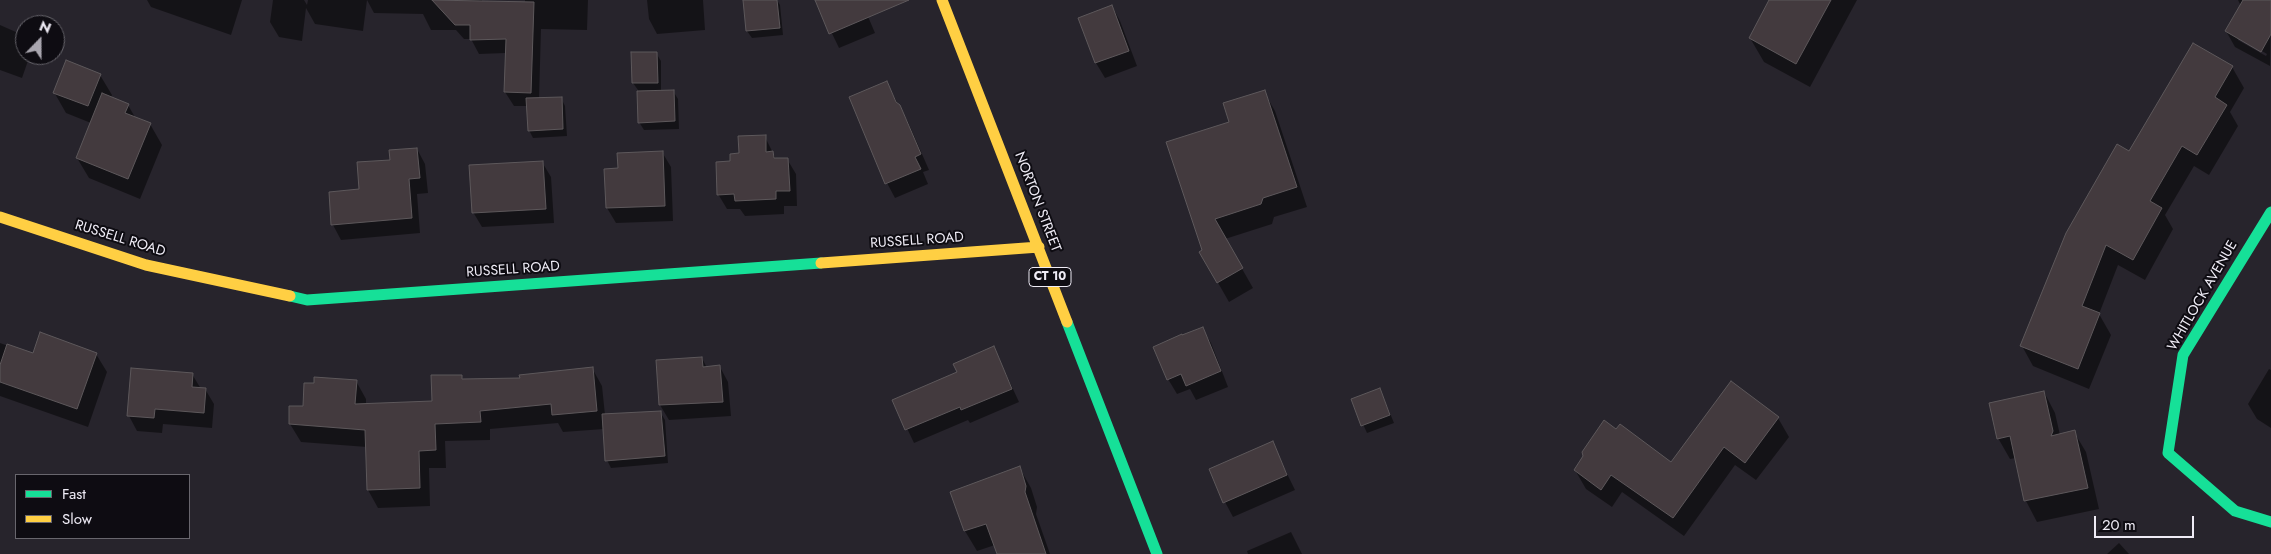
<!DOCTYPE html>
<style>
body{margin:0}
#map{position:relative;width:2271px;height:554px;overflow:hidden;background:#27242c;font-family:Jost,sans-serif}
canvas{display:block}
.legend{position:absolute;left:15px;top:474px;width:175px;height:65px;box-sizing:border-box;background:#0e0c12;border:1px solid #68666d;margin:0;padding:6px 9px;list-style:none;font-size:15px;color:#efecf6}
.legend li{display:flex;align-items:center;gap:10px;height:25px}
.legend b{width:25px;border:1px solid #68666d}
.north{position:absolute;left:15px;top:15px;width:50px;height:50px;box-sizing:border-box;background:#0e0c12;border:1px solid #68666d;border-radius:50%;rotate:22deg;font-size:14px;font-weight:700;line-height:20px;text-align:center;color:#efecf6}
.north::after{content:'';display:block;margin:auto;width:18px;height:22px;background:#a9a6af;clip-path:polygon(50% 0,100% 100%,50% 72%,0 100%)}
.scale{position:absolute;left:2094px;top:516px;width:100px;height:22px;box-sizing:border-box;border:2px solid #efecf6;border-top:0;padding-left:6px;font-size:15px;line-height:18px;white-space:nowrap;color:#efecf6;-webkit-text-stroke:4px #0e0c12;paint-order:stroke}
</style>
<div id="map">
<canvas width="2271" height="554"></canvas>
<ul class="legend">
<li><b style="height:6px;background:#16e098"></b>Fast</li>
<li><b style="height:6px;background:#ffcf43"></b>Slow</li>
</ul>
<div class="north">N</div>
<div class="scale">20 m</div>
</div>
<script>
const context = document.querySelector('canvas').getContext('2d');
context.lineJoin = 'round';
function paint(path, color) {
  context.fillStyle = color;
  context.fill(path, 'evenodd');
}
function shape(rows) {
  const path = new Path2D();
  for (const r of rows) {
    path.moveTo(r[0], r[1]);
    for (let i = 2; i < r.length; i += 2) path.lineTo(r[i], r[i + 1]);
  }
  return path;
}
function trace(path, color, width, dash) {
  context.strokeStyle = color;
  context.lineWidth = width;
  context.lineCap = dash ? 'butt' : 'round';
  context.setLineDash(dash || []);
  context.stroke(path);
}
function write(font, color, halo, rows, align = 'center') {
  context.font = font + ' Jost,sans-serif';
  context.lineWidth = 4;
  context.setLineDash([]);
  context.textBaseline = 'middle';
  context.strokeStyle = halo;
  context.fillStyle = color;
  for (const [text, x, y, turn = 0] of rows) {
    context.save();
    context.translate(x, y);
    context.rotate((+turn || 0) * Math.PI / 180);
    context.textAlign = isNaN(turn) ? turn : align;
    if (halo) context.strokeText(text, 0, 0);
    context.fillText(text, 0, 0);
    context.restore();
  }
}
paint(shape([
 [147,0,242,0,231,35,151,7],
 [273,0,304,0,307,5,308,0,367,0,363,31,315,24,306,8,302,41,279,37,270,22],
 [367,0,482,0,482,3,525,4,525,0,588,0,587,30,541,29,539,99,561,98,565,106,567,136,533,138,529,130,528,106,514,106,505,92,506,53,479,54,471,39,464,39,456,30,431,30,423,14,374,13],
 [647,0,703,0,705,30,657,34,649,19],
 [744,0,777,0,780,5,783,35,752,38,747,31],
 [816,0,861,0,875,33,839,48],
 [1771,0,1857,0,1810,87,1764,62,1750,38],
 [2238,0,2271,0,2270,66,2235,47,2226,31,2241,6],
 [2238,37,2267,54,2266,56,2238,40],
 [1112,6,1120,21,1137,66,1105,78,1096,63,1079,19],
 [0,25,25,36,25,55,30,55,22,78,0,70],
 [656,53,661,61,661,92,673,91,678,99,679,129,644,130,639,122,638,90,633,83],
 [2232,67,2244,88,2230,112,2238,126,2209,175,2194,166,2165,215,2173,229,2145,280,2118,265,2099,314,2111,335,2089,389,2033,366,2022,346,2130,153],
 [100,75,112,95,111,98,128,105,136,119,150,124,162,145,140,199,89,178,77,158,91,123,66,113,54,92],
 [886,82,908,122,929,170,923,172,928,184,895,198,887,183],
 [1264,92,1275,111,1307,207,1274,217,1272,224,1225,239,1253,288,1229,302,1201,253,1203,251,1231,123],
 [765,137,776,159,787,159,796,174,797,206,784,206,784,214,745,216,740,209,727,209,718,194,732,162],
 [417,149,425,164,428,193,417,194,420,233,341,240,333,225,361,190,391,161],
 [662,152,671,167,673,221,616,223,607,208,605,170,619,169],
 [542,162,551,177,554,223,482,227,473,212],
 [1202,328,1211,343,1228,387,1196,400,1190,389,1177,394,1168,379,1182,337],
 [0,343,34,355,96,354,107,372,88,427,0,396],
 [994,348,1019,402,970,423,968,420,914,443,894,401,958,373],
 [702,358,707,368,720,367,728,382,731,416,669,420,660,405],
 [592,368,602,386,605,415,660,412,665,420,668,463,611,468,607,460,604,429,563,432,558,423,490,429,490,440,445,441,446,468,429,468,430,506,378,508,368,490,367,447,301,442,290,424,304,407,356,381,366,399,366,404,433,402,461,376,464,380,521,379],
 [2269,369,2271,370,2271,428,2257,419,2248,404],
 [132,370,192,374,201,389,205,389,214,404,212,428,163,424,162,433,137,431,129,416],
 [1732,383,1778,418,1789,437,1756,480,1735,465,1684,536,1622,492,1612,507,1586,489,1575,470,1671,463],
 [1380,389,1394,423,1367,433,1352,400],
 [2044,392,2055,413,2060,435,2074,432,2086,452,2099,509,2037,522,2026,501,2016,458,2010,459,1998,438],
 [1272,443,1295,490,1233,517,1225,502],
 [1019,467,1031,488,1037,507,1036,514,1050,554,999,554,995,545,977,551,965,531,952,492],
 [1291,532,1302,554,1248,554,1247,551],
 [2119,543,2129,554,2107,554]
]), '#0007');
const building = shape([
 [432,0,534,2,531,93,504,92,506,39,470,40,470,25,455,25,432,0],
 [743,0,777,0,780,28,746,31,743,0],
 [815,0,909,0,829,34,815,0],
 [1769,0,1831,0,1796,64,1749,38,1769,0],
 [2243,0,2271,0,2271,34,2261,52,2225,31,2243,0],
 [1112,5,1129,51,1095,63,1078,18,1112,5],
 [2193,43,2233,66,2215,97,2227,105,2197,155,2182,146,2150,201,2162,208,2133,260,2106,245,2082,306,2100,313,2078,369,2020,346,2066,233,2117,144,2129,151,2193,43],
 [631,52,657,52,658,83,632,83,631,52],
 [66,60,101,74,88,106,53,93,66,60],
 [887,81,896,102,900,105,921,154,915,157,921,169,885,184,849,97,887,81],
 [674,90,675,121,638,123,637,91,674,90],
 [1265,90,1297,187,1263,198,1261,204,1215,219,1243,268,1217,283,1199,252,1202,250,1166,142,1229,122,1223,103,1265,90],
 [102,93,129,104,125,113,151,123,128,179,76,158,102,93],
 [562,97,563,129,528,131,526,98,562,97],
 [766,135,766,152,773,151,774,158,788,158,790,191,776,191,776,199,735,201,734,194,717,195,716,162,730,161,730,154,739,153,738,136,766,135],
 [417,148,420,178,409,179,412,218,331,225,329,192,359,189,357,162,390,160,389,150,417,148],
 [663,151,665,206,606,208,604,169,618,168,617,153,663,151],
 [543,161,546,209,472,213,469,165,543,161],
 [1203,327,1221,371,1186,386,1181,374,1167,380,1153,347,1182,334,1182,335,1203,327],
 [40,332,97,353,77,409,0,382,0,365,7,344,33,353,40,332],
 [994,346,1012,389,961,410,960,407,905,430,892,400,957,372,953,364,994,346],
 [702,357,703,367,720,365,723,402,659,405,656,360,702,357],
 [593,367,597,411,552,415,551,404,480,411,481,422,435,424,436,450,419,451,420,488,367,490,365,430,289,424,289,406,303,406,304,383,314,383,314,377,357,380,355,404,432,401,431,375,462,375,462,379,520,378,519,375,593,367],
 [131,368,193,373,192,387,206,388,204,413,155,409,154,418,127,416,131,368],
 [1731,381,1779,417,1745,463,1724,447,1673,518,1611,475,1601,490,1574,470,1583,456,1582,452,1604,420,1616,429,1620,424,1671,462,1731,381],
 [1380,388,1390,415,1361,426,1351,399,1380,388],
 [2044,391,2053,431,2051,436,2075,430,2088,488,2024,501,2010,436,1997,439,1989,403,2044,391],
 [661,411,665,456,605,461,602,414,661,411],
 [1273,441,1287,475,1223,503,1209,469,1273,441],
 [1020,466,1026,486,1025,492,1046,554,997,554,986,524,964,531,950,492,1020,466]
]);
paint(building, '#433a3e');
trace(building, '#5d585b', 1);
trace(shape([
 [2271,212,2183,355,2168,453,2235,511,2271,522],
 [290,296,307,300,821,263],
 [1067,322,1157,554]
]), '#16e098', 11);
trace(shape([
 [942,0,1067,322],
 [0,217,146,265,290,296],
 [821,263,1039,247]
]), '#ffcf43', 11);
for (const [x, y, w] of [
 [1050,277,42]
]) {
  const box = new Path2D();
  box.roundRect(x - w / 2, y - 9.5, w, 19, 4);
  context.fillStyle = '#0e0c12';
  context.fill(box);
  trace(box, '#efecf6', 1);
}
write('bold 12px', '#efecf6', null, [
 ["CT 10",1050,277]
]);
write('14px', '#efecf6', '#0e0c12', [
 ["NORTON STREET",1037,202,69],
 ["RUSSELL ROAD",120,239,17],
 ["RUSSELL ROAD",917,241,-4],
 ["RUSSELL ROAD",513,270,-4],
 ["WHITLOCK AVENUE",2203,296,-60]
]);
</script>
